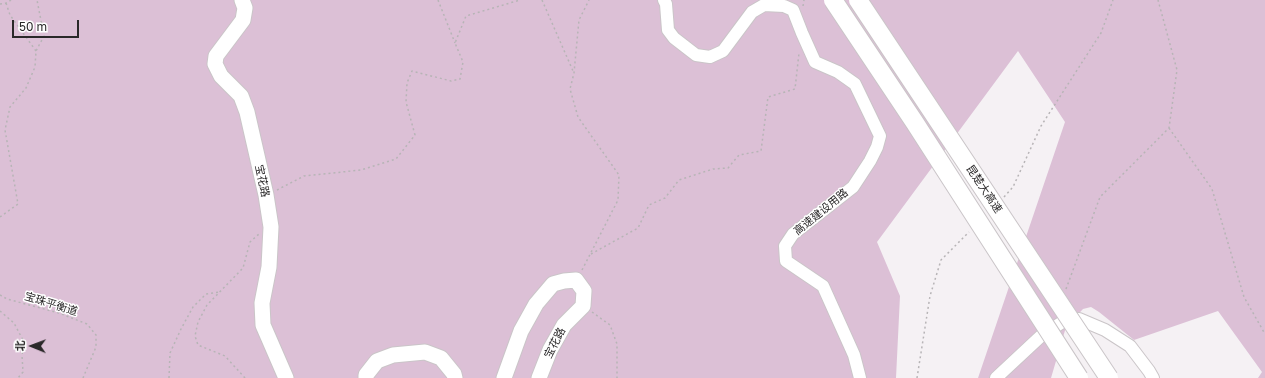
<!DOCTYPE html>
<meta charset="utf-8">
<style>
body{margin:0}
#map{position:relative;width:1265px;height:378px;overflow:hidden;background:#f5f1f4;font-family:"Golos Text","Noto Sans SC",sans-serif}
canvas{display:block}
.north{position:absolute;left:12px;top:326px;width:40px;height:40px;-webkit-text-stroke:3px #fff;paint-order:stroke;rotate:271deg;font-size:11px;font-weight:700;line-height:16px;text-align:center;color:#2a2829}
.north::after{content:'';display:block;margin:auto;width:14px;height:18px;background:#2a2829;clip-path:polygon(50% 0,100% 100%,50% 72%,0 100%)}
.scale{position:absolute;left:12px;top:20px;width:67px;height:18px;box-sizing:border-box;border:2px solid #2a2829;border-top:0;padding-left:5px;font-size:12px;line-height:14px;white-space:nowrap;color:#2a2829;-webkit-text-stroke:3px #fff;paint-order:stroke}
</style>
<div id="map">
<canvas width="1265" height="378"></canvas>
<div class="north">北</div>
<div class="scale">50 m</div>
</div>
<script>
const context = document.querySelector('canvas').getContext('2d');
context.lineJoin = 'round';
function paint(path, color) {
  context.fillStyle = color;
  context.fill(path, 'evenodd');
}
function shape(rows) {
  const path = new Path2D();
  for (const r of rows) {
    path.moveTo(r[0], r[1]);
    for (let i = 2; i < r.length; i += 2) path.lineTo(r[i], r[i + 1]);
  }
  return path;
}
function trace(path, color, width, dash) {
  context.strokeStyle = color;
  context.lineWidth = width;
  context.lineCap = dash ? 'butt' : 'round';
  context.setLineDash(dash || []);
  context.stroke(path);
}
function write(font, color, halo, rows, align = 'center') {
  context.font = font + ' "Golos Text","Noto Sans SC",sans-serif';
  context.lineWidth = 3;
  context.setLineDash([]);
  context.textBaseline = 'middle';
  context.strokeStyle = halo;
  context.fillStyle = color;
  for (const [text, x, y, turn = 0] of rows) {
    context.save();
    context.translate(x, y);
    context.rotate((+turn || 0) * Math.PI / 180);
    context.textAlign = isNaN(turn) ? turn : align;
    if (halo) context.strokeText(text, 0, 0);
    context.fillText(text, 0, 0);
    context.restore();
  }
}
paint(shape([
 [0,0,1265,0,1265,378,1258,378,1262,372,1218,311,1134,340,1099,312,1091,307,1083,309,1066,327,1051,378,978,378,1065,122,1018,51,877,242,900,296,896,378,0,378]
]), '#dcc0d6');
const minor = shape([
 [664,0,666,4,668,30,674,38,696,55,710,57,723,51,752,12,764,5,784,6,793,10,802,33,815,62,838,72,855,84,880,136,877,147,870,161,853,187,793,234,785,246,786,261,823,286,854,355,860,378],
 [996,378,1041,336,1064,321,1079,319,1105,330,1130,346,1149,371,1153,378]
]);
const major = shape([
 [242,0,245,8,243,20,216,56,215,64,221,76,241,96,247,112,266,195,271,227,269,267,262,303,263,325,286,378],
 [366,378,366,375,377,361,393,355,425,352,441,358,454,374,455,378],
 [504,378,521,331,536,304,553,284,564,281,576,280,584,291,583,306,564,325,550,350,539,378]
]);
trace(minor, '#cac5c8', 14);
trace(major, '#cac5c8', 17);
trace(shape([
 [438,0,455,43],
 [542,0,573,71],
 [6,3,10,15,36,51],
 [0,4,6,3,11,0],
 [803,6,804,0],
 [1169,128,1212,189,1244,297,1265,334],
 [277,190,304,176,361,170,396,159,415,135,406,102,407,83,412,71,451,81,460,79,463,62,455,43,466,16,520,0],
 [1004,197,1013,187,1041,126,1101,33,1113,0],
 [0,217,18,204,5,130,10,107,26,88,35,67,36,51,44,36,37,0],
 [591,254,638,228,649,205,665,198,679,180,713,169,728,168,739,155,761,151,768,97,795,89,799,53],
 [582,270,618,200,619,175,578,117,570,89,574,73,579,20,589,0],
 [1066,289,1100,197,1169,128,1177,70,1158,0],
 [0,295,7,299,59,313,87,324,96,335,96,347,83,378],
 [0,311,14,323,24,342,22,355,23,372,18,378],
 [592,312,610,325,617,344,617,378],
 [169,378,170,353,181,329,193,307,206,294,220,292],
 [245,378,225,356,198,345,195,336,198,322,207,305,243,268,250,242,259,234],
 [917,378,930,296,941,260,969,232]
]), '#b7b4b6', 1.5, [2, 3]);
trace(minor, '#fff', 12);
trace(major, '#fff', 15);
const highwayBridge = shape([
 [833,0,915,123,1079,378],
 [858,0,1109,378]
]);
trace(highwayBridge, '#cac5c8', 20, []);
trace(highwayBridge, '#fff', 18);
write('11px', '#2a2829', '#fff', [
 ["宝花路",262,181,78],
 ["昆楚大高速",984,189,56],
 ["高速建设用路",821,212,-39],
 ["宝珠平衡道",51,304,17],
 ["宝花路",555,343,-63]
]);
</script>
